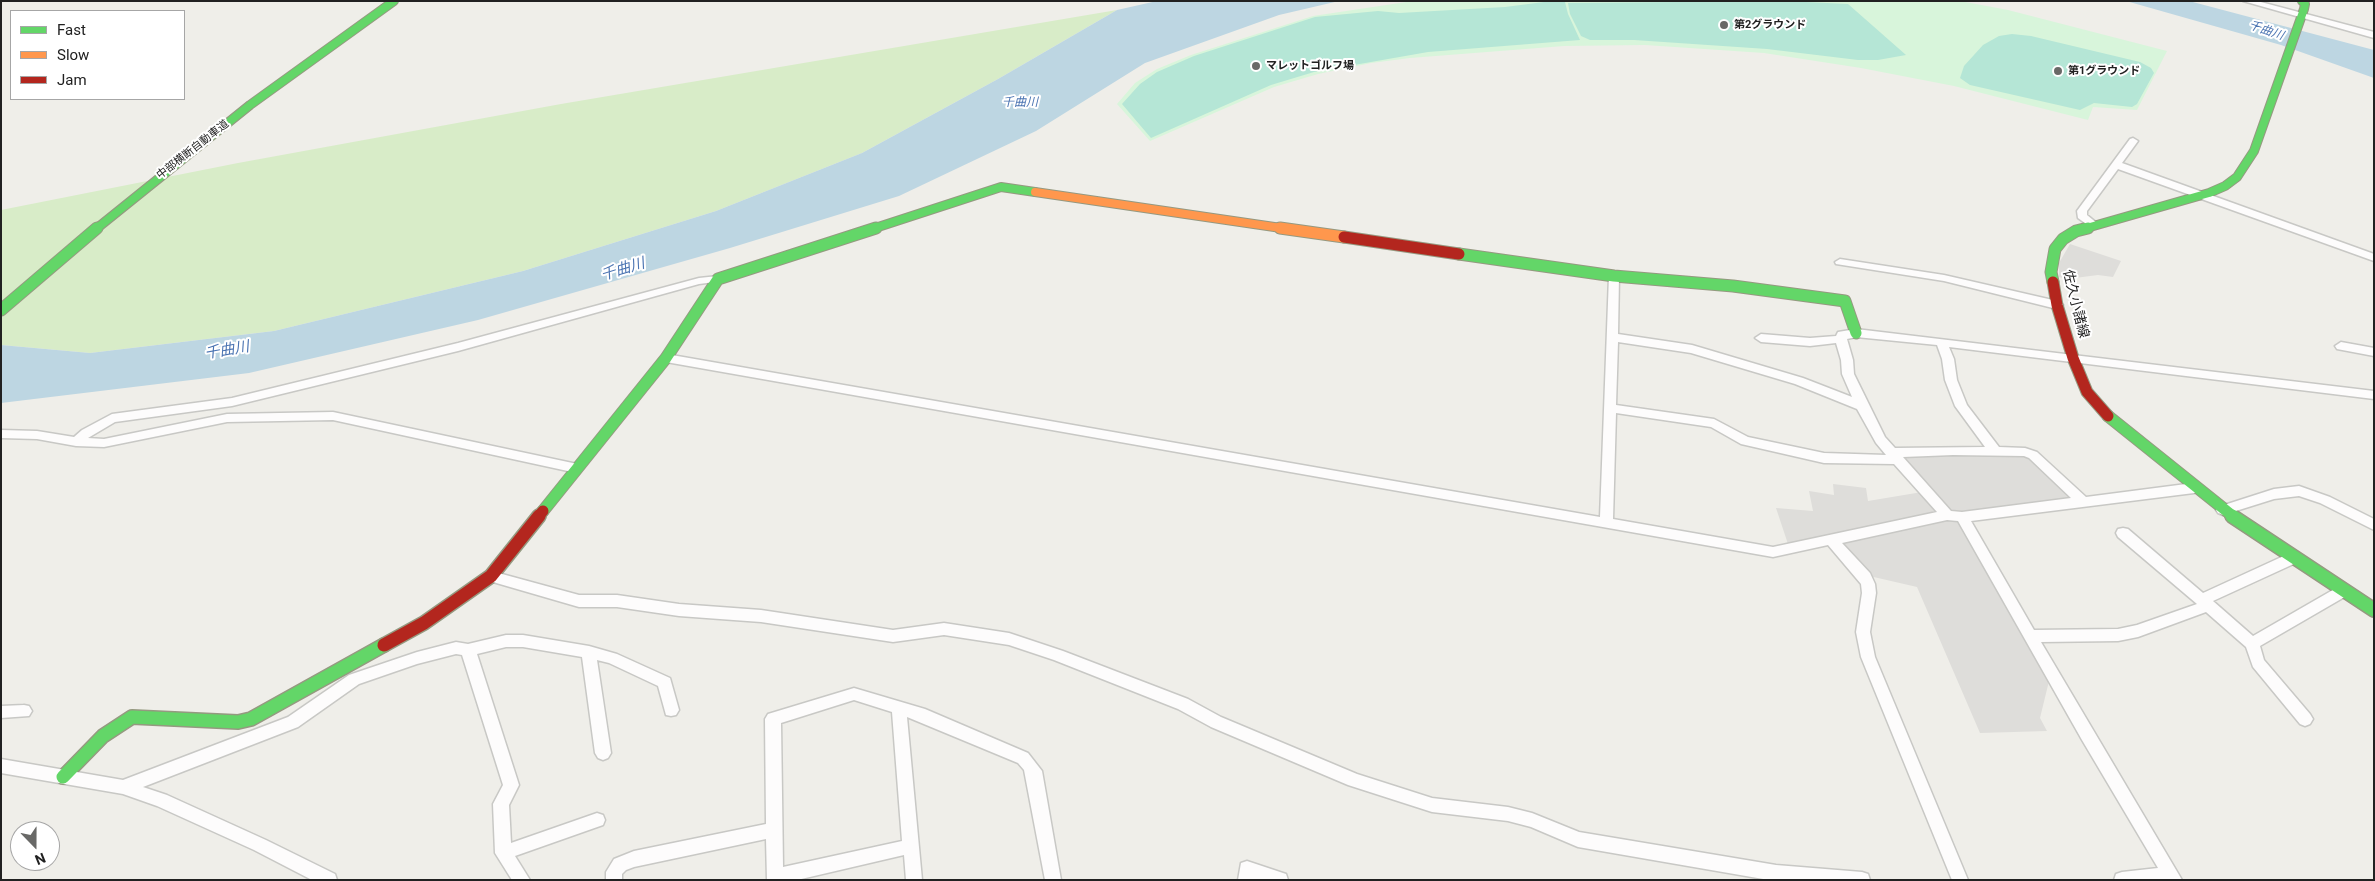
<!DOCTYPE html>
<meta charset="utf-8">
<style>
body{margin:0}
#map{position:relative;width:2375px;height:881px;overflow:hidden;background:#efeee9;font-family:Roboto,sans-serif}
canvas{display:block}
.frame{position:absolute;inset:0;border:2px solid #212121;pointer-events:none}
.legend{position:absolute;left:10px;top:10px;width:175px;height:90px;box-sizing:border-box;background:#fff;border:1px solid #a6a6a6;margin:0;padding:6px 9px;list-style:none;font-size:15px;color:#212121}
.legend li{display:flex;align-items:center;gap:10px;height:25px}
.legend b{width:25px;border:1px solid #a6a6a6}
.north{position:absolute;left:10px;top:821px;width:50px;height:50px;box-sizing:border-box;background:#fff;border:1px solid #a6a6a6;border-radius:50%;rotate:158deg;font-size:14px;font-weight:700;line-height:20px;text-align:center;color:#212121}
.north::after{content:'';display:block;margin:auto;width:18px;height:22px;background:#696967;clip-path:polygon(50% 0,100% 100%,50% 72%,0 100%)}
</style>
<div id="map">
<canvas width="2375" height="881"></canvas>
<div class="frame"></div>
<ul class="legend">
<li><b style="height:6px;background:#63d668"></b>Fast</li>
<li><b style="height:6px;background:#ff974d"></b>Slow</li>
<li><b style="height:6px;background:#b3261e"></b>Jam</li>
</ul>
<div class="north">N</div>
</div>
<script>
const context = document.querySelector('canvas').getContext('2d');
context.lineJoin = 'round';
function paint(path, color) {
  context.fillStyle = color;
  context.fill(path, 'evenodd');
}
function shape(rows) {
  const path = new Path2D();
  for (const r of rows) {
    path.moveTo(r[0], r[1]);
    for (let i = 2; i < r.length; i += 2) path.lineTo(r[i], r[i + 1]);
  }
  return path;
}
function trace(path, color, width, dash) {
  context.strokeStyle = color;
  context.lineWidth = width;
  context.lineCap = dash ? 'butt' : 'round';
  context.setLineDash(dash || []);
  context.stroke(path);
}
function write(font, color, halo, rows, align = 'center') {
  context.font = font + ' Roboto,"Noto Sans JP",sans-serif';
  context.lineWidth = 4;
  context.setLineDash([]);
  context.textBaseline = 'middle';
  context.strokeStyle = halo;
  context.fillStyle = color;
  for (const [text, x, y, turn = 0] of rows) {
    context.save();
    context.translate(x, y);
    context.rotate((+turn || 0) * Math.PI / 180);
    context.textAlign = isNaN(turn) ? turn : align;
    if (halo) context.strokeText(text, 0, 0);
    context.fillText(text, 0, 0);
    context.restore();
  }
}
paint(shape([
 [2070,244,2121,261,2113,277,2098,275,2067,279,2059,277,2059,263],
 [1897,454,2023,455,2035,458,2078,498,1953,513],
 [1833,484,1866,488,1868,501,1922,492,1943,515,1789,547,1776,508,1813,511,1809,491,1834,495],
 [1947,518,1960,521,2049,681,2040,718,2047,731,1980,733,1917,587,1865,575,1835,542]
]), '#deddda');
paint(shape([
 [1117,10,998,79,862,153,716,211,523,271,274,331,90,353,1,345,1,210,238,163,561,104]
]), '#d8ecc8');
paint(shape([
 [1413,1,1960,1,2008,10,2167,51,2137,110,2093,107,2088,120,1954,86,1861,68,1764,53,1645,45,1564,46,1410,58,1371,63,1318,74,1274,87,1150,141,1117,104,1135,83,1157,69,1191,55,1313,16]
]), '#d8f5db');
paint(shape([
 [1785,1,1848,4,1906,55,1878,60,1858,60,1767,49,1634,40,1590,40,1581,36,1570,14,1568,3],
 [1544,2,1565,2,1568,14,1580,40,1428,52,1314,72,1271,85,1151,138,1122,104,1140,84,1157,72,1194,56,1315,17,1378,11,1399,13,1505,7],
 [2012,34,2031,36,2140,62,2151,68,2154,73,2137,104,2132,107,2094,103,2080,110,1970,85,1960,78,1964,66,1983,45,1999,36]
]), '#b5e6d6');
paint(shape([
 [1157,1,1339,1,1279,15,1145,63,1036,131,899,196,730,248,478,320,249,373,1,403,1,345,90,353,274,331,523,271,716,211,862,153,998,79,1117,10],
 [2126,1,2189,1,2374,50,2374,78,2281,45]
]), '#bdd6e2');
const street = shape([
 [2243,1,2257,1,2374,32,2374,38,2243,1],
 [2133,138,2138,141,2122,163,2374,254,2374,261,2118,169,2087,211,2087,215,2098,224,2097,226,2089,226,2078,218,2077,211,2130,139,2133,138],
 [1840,259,1944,275,2057,301,2063,305,2057,309,1944,281,1836,264,1835,262,1840,259],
 [1614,273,1619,276,1618,334,1692,345,1803,378,1852,397,1842,374,1841,360,1836,343,1810,346,1761,342,1755,338,1761,334,1810,338,1836,336,1838,332,1856,329,2374,391,2374,399,1949,347,1954,359,1957,380,1967,405,1999,447,2025,448,2037,452,2086,497,2194,483,2199,485,2200,488,2199,491,2194,493,1971,521,2034,630,2118,629,2137,625,2197,604,2118,537,2116,533,2118,529,2123,528,2128,529,2203,593,2288,554,2298,554,2300,558,2298,562,2213,601,2253,636,2338,587,2343,586,2348,587,2350,591,2348,595,2260,646,2264,660,2310,714,2313,719,2310,724,2305,726,2300,724,2253,667,2246,647,2206,612,2138,637,2118,641,2041,642,2182,880,2114,880,2116,874,2122,872,2158,868,2082,740,1958,521,1947,520,1842,543,1870,573,1875,584,1876,593,1870,632,1875,657,1968,880,1952,880,1861,657,1856,632,1862,593,1861,584,1828,545,1773,557,666,362,660,358,666,354,1600,517,1609,276,1614,273],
 [1856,337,1937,345,1942,359,1945,380,1955,406,1985,447,1895,448,1885,437,1854,374,1853,360,1847,339,1856,337],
 [1618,342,1691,353,1795,384,1857,409,1876,443,1886,455,1824,453,1748,437,1714,419,1616,405,1618,342],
 [1616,413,1711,427,1741,444,1824,463,1894,464,1937,512,1773,547,1613,519,1616,413],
 [1953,455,2024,456,2029,458,2071,498,1962,512,1951,511,1903,457,1953,455],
 [718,276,722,277,723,279,722,281,699,284,458,351,232,406,115,422,88,438,104,439,227,414,333,412,582,465,583,468,577,473,333,420,227,422,104,447,76,446,37,439,1,438,1,430,37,431,74,437,82,430,112,414,232,398,458,343,699,278,718,276],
 [2341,342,2374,348,2374,356,2337,349,2335,346,2341,342],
 [2299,486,2330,497,2374,519,2374,530,2320,503,2299,496,2274,499,2223,515,2218,513,2216,510,2218,507,2274,489,2299,486],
 [491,571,579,595,617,595,679,604,761,610,893,630,944,623,1009,633,1063,651,1188,699,1221,717,1357,774,1432,798,1508,807,1532,813,1579,832,1776,865,1862,872,1868,874,1870,880,1769,880,1578,847,1531,827,1508,821,1432,812,1348,785,1211,727,1178,709,1054,660,1009,645,944,635,893,642,761,622,679,616,617,607,579,607,486,580,484,576,486,572,491,571],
 [506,635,523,635,589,646,617,654,670,678,679,710,676,715,671,716,666,715,658,686,609,663,597,660,611,753,608,758,603,760,598,758,595,753,582,657,523,647,506,647,477,654,519,785,509,805,511,843,597,813,603,815,605,820,603,825,515,856,530,880,512,880,495,853,493,804,503,785,462,655,456,654,417,664,359,684,298,727,143,787,167,795,266,840,335,874,337,880,312,880,254,850,157,806,123,794,1,773,1,759,123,780,288,717,349,675,417,652,456,642,468,644,506,635],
 [854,688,925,709,1028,753,1042,771,1061,880,1045,880,1024,770,1018,763,907,717,922,880,906,880,904,855,797,880,767,880,766,839,634,867,626,870,622,874,622,880,606,880,606,872,614,859,634,851,766,824,765,719,768,714,854,688],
 [854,700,892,712,902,841,783,867,781,723,854,700],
 [24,705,29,706,32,711,29,716,1,718,1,706,24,705],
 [1247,861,1286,874,1288,880,1238,880,1241,863,1247,861]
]);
const fastFar2 = shape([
 [96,229,250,105,394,1],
 [872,229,1001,187,1035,192],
 [2083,229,2209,193,2225,186,2237,177,2254,151,2304,9,2305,4,2302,1]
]);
const fastFar1 = shape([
 [1459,254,1614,276,1733,286,1845,301,1856,333],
 [2053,282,2051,272,2055,249,2063,239,2076,231,2088,228],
 [1,310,97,228],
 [2108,416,2234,517],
 [543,511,666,358,718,279,876,228]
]);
const fast = shape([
 [2232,516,2374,610],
 [63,777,103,736,132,717,238,722,251,719,384,645]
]);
const slowFar1 = shape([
 [1035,192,1288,229]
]);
const slow = shape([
 [1280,228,1344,237]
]);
const jamFar1 = shape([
 [1344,237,1459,254],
 [2053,282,2057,305,2073,358,2087,392,2108,416],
 [538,517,543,511]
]);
const jam = shape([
 [384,645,424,623,491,576,539,516]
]);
trace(street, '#c8c8c5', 3);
trace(fastFar2, '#959980', 10);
trace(fastFar1, '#959980', 13);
trace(fast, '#959980', 16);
trace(slowFar1, '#959980', 10);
trace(slow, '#959980', 13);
trace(jamFar1, '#959980', 13);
trace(jam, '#959980', 16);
paint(street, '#fdfcfc');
trace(fastFar2, '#63d668', 8);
trace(fastFar1, '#63d668', 11);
trace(fast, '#63d668', 13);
trace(slowFar1, '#ff974d', 8);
trace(slow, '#ff974d', 11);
trace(jamFar1, '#b3261e', 11);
trace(jam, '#b3261e', 13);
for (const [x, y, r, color] of [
 [1724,25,5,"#696967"],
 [1256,66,5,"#696967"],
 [2058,71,5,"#696967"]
]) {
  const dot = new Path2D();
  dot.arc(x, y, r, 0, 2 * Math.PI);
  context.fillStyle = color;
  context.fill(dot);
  trace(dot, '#fff', 2);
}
write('bold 11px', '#212121', '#fff', [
 ["第2グラウンド",1734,25],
 ["マレットゴルフ場",1266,66],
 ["第1グラウンド",2068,71]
], 'left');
write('11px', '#212121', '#fff', [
 ["中部横断自動車道",193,150,-38]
]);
write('italic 12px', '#4b74b2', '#fff', [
 ["千曲川",2266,31,19],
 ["千曲川",1020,103]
]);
write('14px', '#212121', '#fff', [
 ["佐久小諸線",2075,304,76]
]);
write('italic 15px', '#4b74b2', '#fff', [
 ["千曲川",623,270,-17],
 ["千曲川",227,351,-10]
]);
</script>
